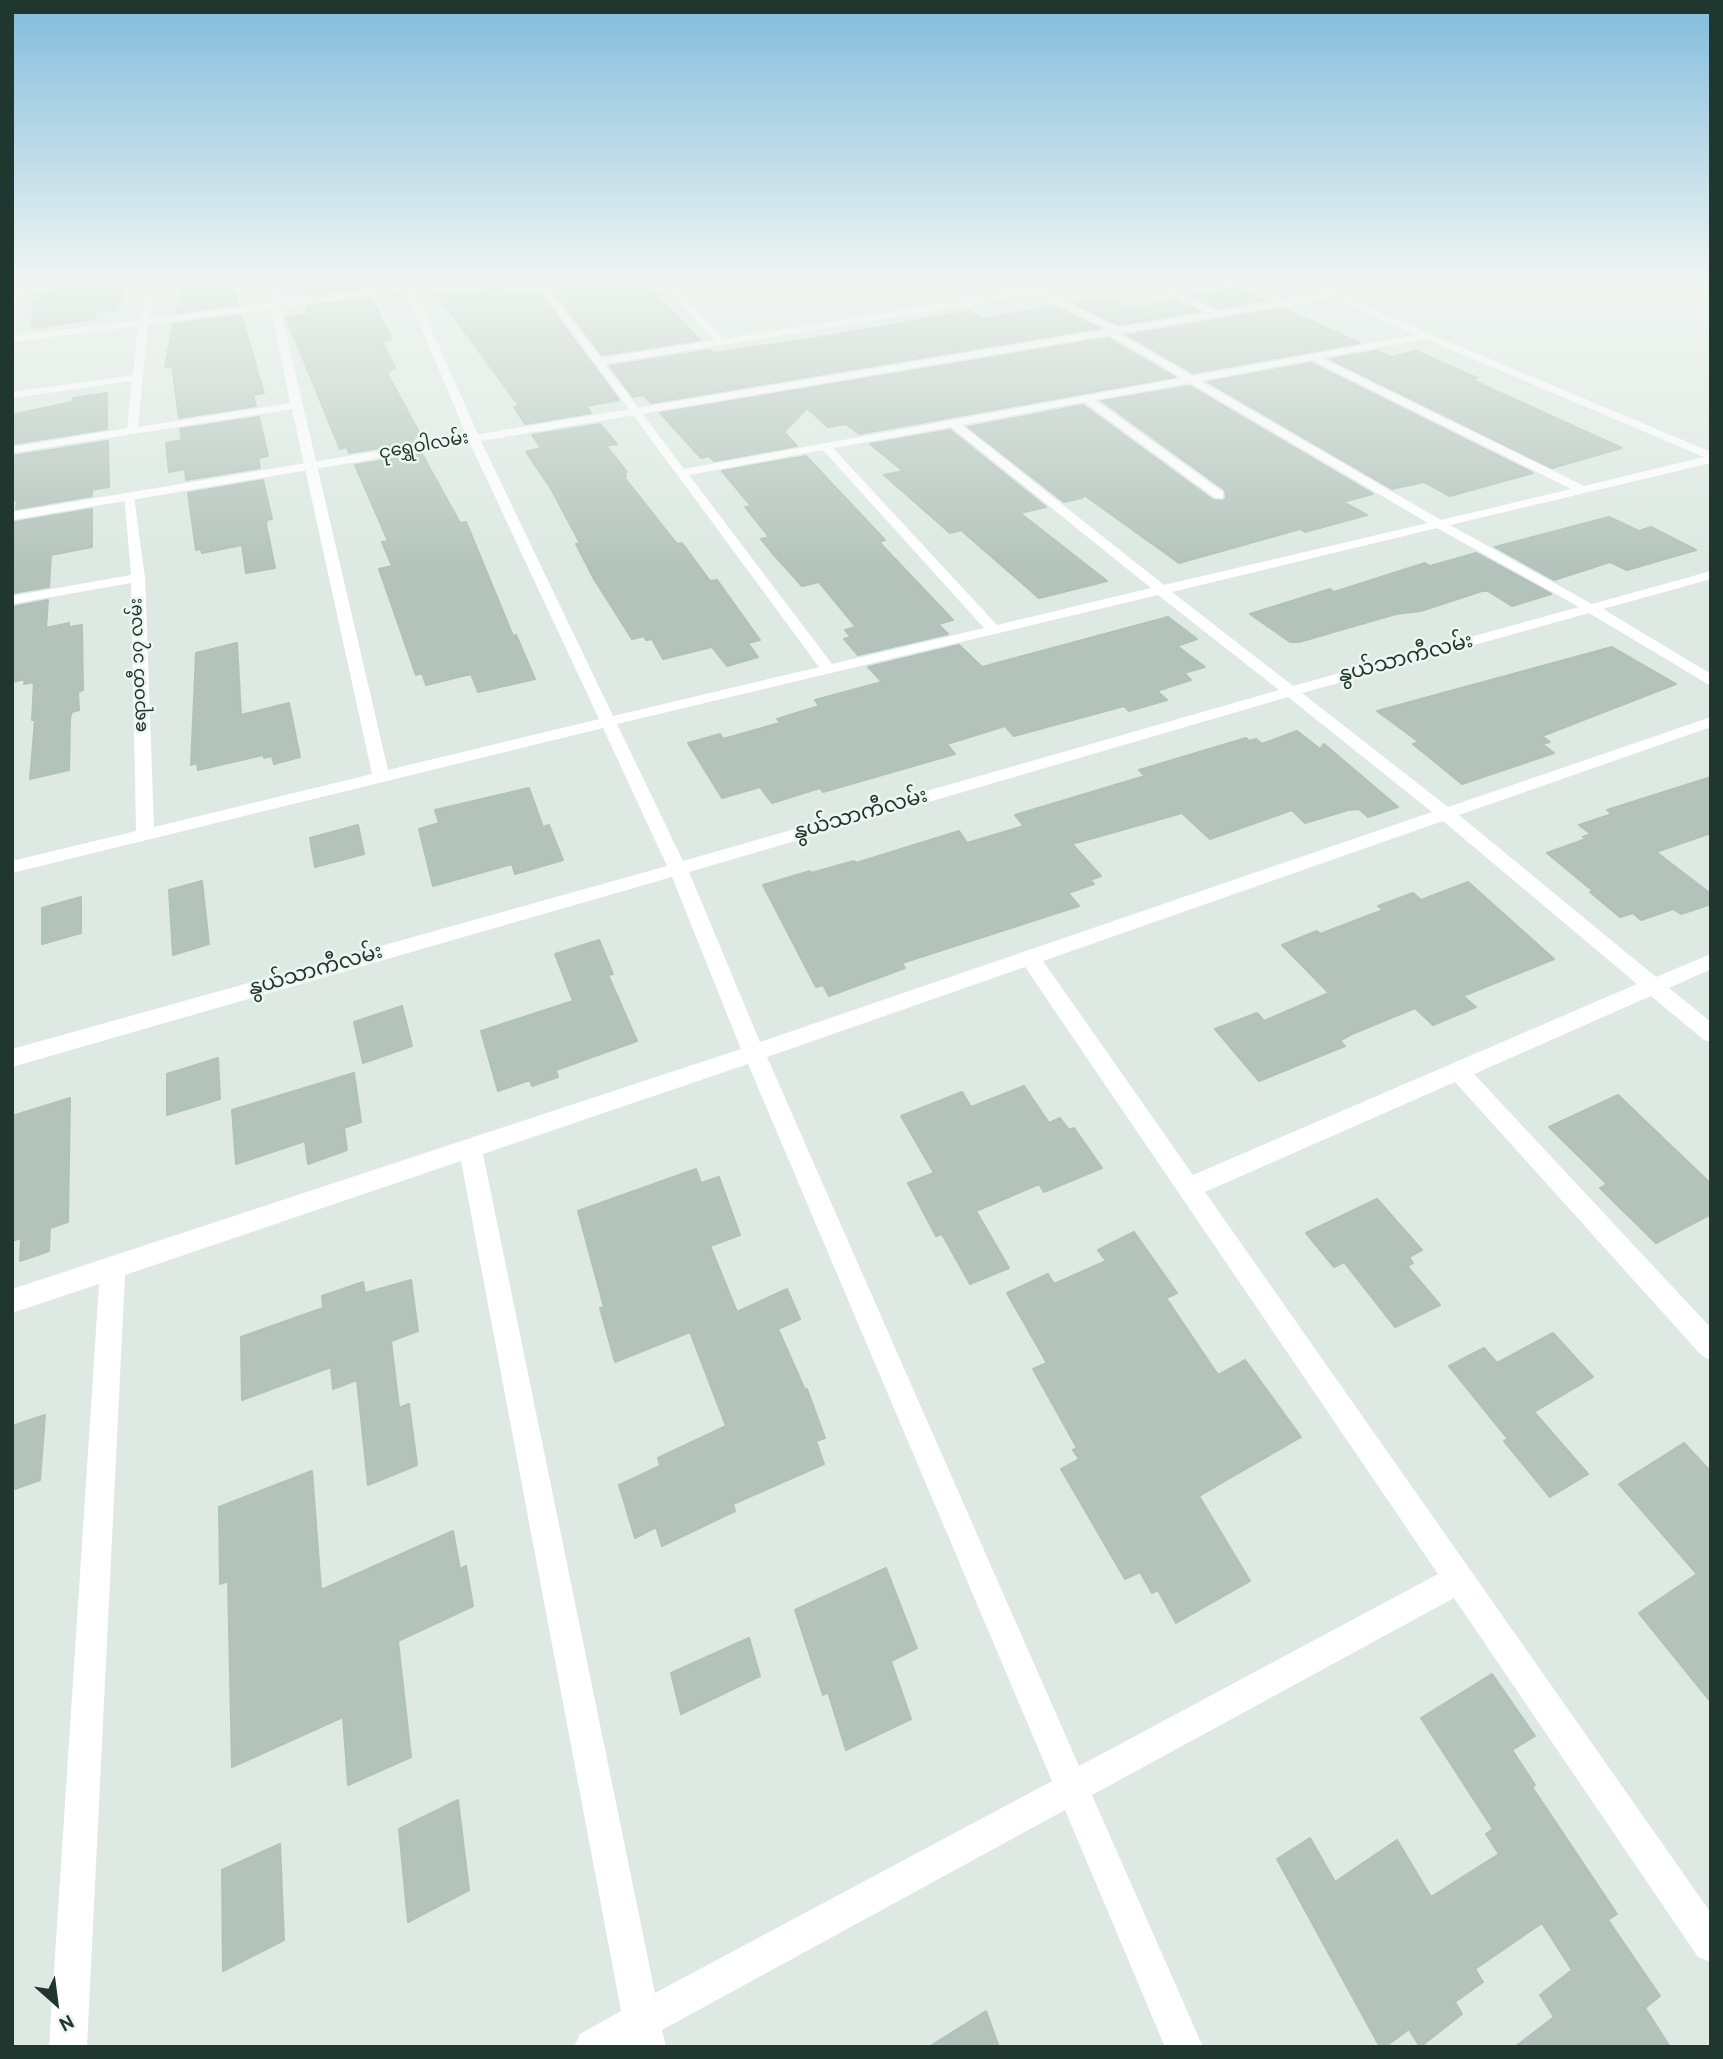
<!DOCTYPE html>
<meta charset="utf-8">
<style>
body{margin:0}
#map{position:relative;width:1723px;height:2059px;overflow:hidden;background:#dde9e2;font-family:Overpass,sans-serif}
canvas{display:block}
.frame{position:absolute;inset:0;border:14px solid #20372f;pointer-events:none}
.north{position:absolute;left:21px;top:1968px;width:70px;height:70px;-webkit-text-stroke:5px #edf6f1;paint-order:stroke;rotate:152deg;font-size:19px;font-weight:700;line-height:28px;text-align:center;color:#20372f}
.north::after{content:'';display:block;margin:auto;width:24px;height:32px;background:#20372f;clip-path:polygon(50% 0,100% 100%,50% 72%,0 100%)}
</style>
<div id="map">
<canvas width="1723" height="2059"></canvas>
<div class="frame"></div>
<div class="north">N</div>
</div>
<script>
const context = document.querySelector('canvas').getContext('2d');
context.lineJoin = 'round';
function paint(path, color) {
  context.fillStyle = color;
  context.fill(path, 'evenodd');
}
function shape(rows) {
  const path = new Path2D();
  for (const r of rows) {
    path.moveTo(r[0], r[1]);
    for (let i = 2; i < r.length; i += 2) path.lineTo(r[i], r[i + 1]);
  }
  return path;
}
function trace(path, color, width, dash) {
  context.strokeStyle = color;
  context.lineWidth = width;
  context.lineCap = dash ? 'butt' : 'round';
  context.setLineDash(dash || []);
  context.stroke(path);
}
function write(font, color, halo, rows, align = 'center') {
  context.font = font + ' Overpass,"Noto Sans Myanmar",sans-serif';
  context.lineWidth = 5;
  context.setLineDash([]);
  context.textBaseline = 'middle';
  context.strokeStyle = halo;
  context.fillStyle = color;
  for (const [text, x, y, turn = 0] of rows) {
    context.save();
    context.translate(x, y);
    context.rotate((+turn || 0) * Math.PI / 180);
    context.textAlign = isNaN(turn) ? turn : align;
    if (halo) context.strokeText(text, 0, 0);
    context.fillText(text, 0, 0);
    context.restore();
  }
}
const building = shape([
 [60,282,128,282,117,310,96,312,94,319,32,328,33,303,38,293,55,292,60,282],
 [185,282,231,282,238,305,176,313,185,282],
 [305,282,363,282,366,288,306,296,305,282],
 [574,282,644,282,700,340,602,355,553,290,578,287,574,282],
 [1236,287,1265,300,1218,308,1192,297,1236,287],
 [502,289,506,296,539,292,619,400,586,406,591,413,525,424,514,407,519,406,438,296,502,289],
 [1106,297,1131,309,1175,300,1200,311,1119,325,1074,303,1106,297],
 [371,298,392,339,382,341,395,368,387,373,421,436,413,437,416,442,349,453,347,447,340,449,286,317,307,314,306,306,371,298],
 [1054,306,1099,328,651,403,644,395,633,397,610,366,710,350,713,353,822,337,969,311,982,319,1054,306],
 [1283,308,1360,343,1193,373,1127,335,1283,308],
 [241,315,264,393,253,395,256,406,179,418,172,366,165,367,173,324,241,315],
 [1108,338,1175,377,859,434,846,424,828,427,807,408,784,432,797,446,714,461,709,456,701,458,660,413,1108,338],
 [1377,351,1391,357,1416,351,1477,378,1470,379,1622,448,1552,468,1330,359,1377,351],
 [1311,363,1533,473,1450,496,1424,482,1392,489,1208,382,1311,363],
 [1190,386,1373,494,1343,502,1367,515,1305,532,1300,529,1179,563,1084,495,1082,498,1064,502,968,427,1083,405,1213,500,1223,501,1226,498,1225,490,1102,401,1190,386],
 [107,393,107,429,12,444,15,414,72,402,73,398,107,393],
 [259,417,268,456,258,458,260,468,186,480,185,469,169,472,166,443,182,440,180,429,259,417],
 [600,424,617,444,606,446,627,472,624,473,626,476,624,477,677,544,682,543,710,581,717,580,760,640,748,643,758,657,727,666,712,647,663,659,652,639,646,640,644,636,632,639,594,579,576,544,580,543,550,487,526,452,541,448,532,435,600,424],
 [950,430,1046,507,1020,513,1107,581,1039,598,961,530,950,533,884,475,903,471,870,444,950,430],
 [108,441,109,487,92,490,92,496,16,509,17,500,12,501,12,456,108,441],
 [422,454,460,523,466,522,513,636,516,635,535,679,478,692,471,674,426,685,422,673,416,675,379,569,392,566,382,542,388,541,355,465,422,454],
 [806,456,885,540,879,542,953,620,938,624,948,634,858,655,844,639,851,637,845,630,856,627,819,582,802,586,774,555,761,539,769,537,745,507,751,506,722,471,806,456],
 [263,480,272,519,267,520,266,524,275,568,246,573,242,545,202,553,201,549,196,550,188,493,263,480],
 [92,509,92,547,51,555,49,587,12,593,15,522,92,509],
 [1609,517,1639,531,1651,527,1696,550,1627,570,1610,562,1554,580,1495,547,1609,517],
 [1476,553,1551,594,1512,606,1488,591,1482,591,1421,611,1396,614,1299,642,1290,642,1250,614,1330,589,1334,592,1425,563,1430,566,1476,553],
 [48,600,46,628,69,623,69,627,82,625,83,690,78,692,79,710,72,712,70,718,69,770,30,779,35,720,32,720,34,682,24,684,25,679,12,682,12,607,48,600],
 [1168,617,1197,639,1177,646,1205,667,1184,673,1191,680,1157,691,1167,700,1129,711,1124,706,1014,736,1005,726,947,744,955,754,823,792,820,788,772,803,760,787,722,798,688,743,720,734,723,739,780,723,777,719,819,706,815,700,882,682,868,667,959,645,982,667,1168,617],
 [237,643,241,715,289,703,300,757,274,764,272,756,264,758,263,755,198,770,197,763,191,765,196,653,237,643],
 [1612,647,1676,684,1542,736,1550,742,1542,744,1554,753,1462,784,1413,744,1419,742,1377,711,1612,647],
 [1297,731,1320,749,1324,744,1398,807,1368,817,1359,809,1348,810,1305,823,1292,810,1210,839,1182,813,1072,844,1101,876,1090,880,1094,884,1068,893,1079,906,902,963,905,968,829,996,823,985,816,987,763,885,810,871,811,873,854,861,856,863,959,831,967,843,1024,826,1015,815,1145,776,1139,770,1246,738,1249,741,1256,739,1262,744,1297,731],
 [1711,777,1711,833,1656,852,1711,894,1711,904,1681,914,1673,909,1641,920,1633,913,1620,917,1590,892,1593,891,1547,853,1586,839,1583,837,1591,834,1579,825,1612,814,1607,810,1711,777],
 [529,788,543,827,549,825,563,860,515,874,512,864,433,886,419,829,439,823,435,810,529,788],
 [358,825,364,854,315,867,310,838,358,825],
 [202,881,209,944,173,955,169,890,202,881],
 [1468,882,1554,959,1463,996,1476,1007,1433,1025,1415,1008,1352,1034,1340,1041,1345,1046,1259,1081,1215,1029,1257,1013,1264,1021,1329,993,1282,945,1317,931,1320,934,1383,910,1378,906,1413,893,1421,900,1468,882],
 [81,897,81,933,42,944,42,908,81,897],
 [599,940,613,974,608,975,637,1041,556,1070,558,1077,532,1086,530,1080,498,1091,481,1031,573,1001,555,954,599,940],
 [402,1006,412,1046,363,1063,354,1022,402,1006],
 [218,1058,220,1099,167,1115,167,1074,218,1058],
 [354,1073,361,1122,344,1128,347,1150,308,1164,305,1141,236,1164,232,1110,354,1073],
 [1024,1086,1049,1123,1060,1118,1069,1130,1074,1128,1102,1168,1044,1192,1039,1184,976,1211,1009,1268,970,1284,942,1234,936,1236,908,1183,934,1173,901,1116,962,1092,971,1107,1024,1086],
 [1618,1095,1711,1184,1711,1214,1656,1243,1600,1188,1607,1184,1549,1127,1618,1095],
 [70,1098,68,1222,50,1228,49,1251,20,1261,21,1238,12,1241,12,1116,70,1098],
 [696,1169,701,1183,719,1177,740,1235,710,1246,737,1312,787,1289,800,1319,778,1329,805,1390,807,1389,825,1438,816,1441,824,1464,733,1504,735,1511,662,1546,656,1527,635,1538,619,1485,660,1466,658,1458,726,1426,690,1332,615,1362,600,1308,604,1307,578,1211,696,1169],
 [1377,1199,1422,1250,1409,1257,1413,1263,1407,1266,1440,1305,1395,1327,1344,1262,1334,1267,1306,1233,1377,1199],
 [1134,1232,1177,1293,1166,1298,1218,1375,1245,1360,1301,1437,1199,1496,1250,1581,1176,1623,1158,1590,1152,1593,1140,1572,1125,1579,1061,1469,1079,1459,1073,1450,1077,1448,1033,1369,1047,1363,1007,1293,1048,1274,1054,1284,1106,1261,1098,1250,1134,1232],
 [411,1280,418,1331,391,1341,399,1408,409,1404,417,1465,368,1485,357,1380,333,1389,331,1367,242,1400,241,1337,323,1308,322,1296,363,1282,365,1293,411,1280],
 [1553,1333,1593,1377,1534,1412,1588,1474,1550,1497,1504,1441,1508,1439,1449,1366,1484,1348,1497,1363,1553,1333],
 [45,1415,40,1480,12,1490,12,1426,45,1415],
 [1684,1443,1711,1472,1711,1702,1639,1613,1697,1574,1619,1484,1684,1443],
 [312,1471,321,1590,453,1531,460,1569,466,1566,473,1606,398,1641,411,1757,348,1785,343,1717,232,1767,228,1581,220,1584,219,1507,312,1471],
 [886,1568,917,1648,891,1661,911,1719,846,1750,828,1692,823,1695,795,1610,886,1568],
 [749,1638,760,1676,681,1714,671,1673,749,1638],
 [1492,1674,1535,1736,1512,1750,1535,1785,1532,1787,1617,1914,1608,1920,1660,1996,1645,2008,1670,2047,1515,2047,1554,2017,1540,1995,1572,1970,1542,1923,1475,1969,1483,1982,1455,2002,1462,2014,1420,2047,1409,2029,1385,2047,1380,2047,1277,1859,1310,1838,1335,1882,1397,1840,1431,1897,1499,1854,1486,1834,1493,1829,1421,1718,1492,1674],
 [458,1800,469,1890,408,1922,399,1829,458,1800],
 [280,1844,284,1940,223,1971,222,1870,280,1844],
 [986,2011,999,2047,929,2047,986,2011]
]);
paint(building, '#b3c3bb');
trace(building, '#b0c2b9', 2);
paint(shape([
 [26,282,34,282,12,311,12,301,26,282],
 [152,282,160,282,149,319,271,303,271,282,279,282,279,302,404,286,402,282,410,282,412,285,462,282,414,290,480,439,613,716,819,667,535,282,543,282,601,358,715,340,658,282,667,282,724,339,1027,290,1022,286,1026,283,1122,329,1124,331,1120,334,1193,376,1417,335,1295,282,1307,282,1711,452,1711,463,1450,525,1592,604,1711,571,1711,579,1603,609,1711,674,1711,686,1589,613,1302,693,1448,807,1711,717,1711,727,1459,815,1656,977,1711,954,1711,969,1669,988,1711,1022,1711,1042,1704,1040,1651,996,1474,1074,1711,1328,1711,1360,1702,1356,1455,1082,1205,1192,1711,1913,1711,1962,1698,1957,1454,1598,1092,1795,1203,2047,1165,2047,1065,1810,662,2030,666,2047,574,2047,580,2034,621,2011,461,1161,125,1275,87,2047,49,2047,99,1284,12,1313,12,1289,741,1049,672,877,12,1067,12,1049,667,866,603,728,12,873,12,861,136,831,131,583,12,604,12,596,131,575,124,493,134,496,145,578,154,827,372,774,292,409,12,453,12,447,127,428,132,381,12,398,12,392,133,375,138,326,12,342,12,336,139,320,152,282],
 [406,291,468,439,599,719,388,770,280,307,406,291],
 [1035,294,1109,330,1107,334,1182,378,684,469,605,364,1035,294],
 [271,309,290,403,138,427,148,324,271,309],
 [1426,339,1704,457,1584,486,1322,358,1426,339],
 [1311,360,1571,489,1441,520,1201,381,1311,360],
 [1190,383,1428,523,1164,585,962,425,1084,402,1215,498,1223,498,1223,492,1095,400,1190,383],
 [951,427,1151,588,997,625,833,448,951,427],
 [823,450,984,628,832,664,689,475,823,450],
 [1437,528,1579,607,1293,686,1172,592,1437,528],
 [1158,595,1279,690,683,861,617,724,1158,595],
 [1288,697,1432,812,760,1042,689,872,1288,697],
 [1443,821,1637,984,1193,1175,1043,961,1443,821],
 [1025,967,1438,1574,1079,1766,767,1057,1025,967],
 [748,1064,1052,1781,655,1993,483,1154,748,1064],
 [1141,282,1152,282,1224,314,1216,316,1141,282]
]), '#fff');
paint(shape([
 [1332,292,1335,293,1335,297,12,520,12,512,1332,292]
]), '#fff');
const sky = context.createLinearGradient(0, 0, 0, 570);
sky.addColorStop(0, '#81bcdd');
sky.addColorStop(0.49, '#f0f5f2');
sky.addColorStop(1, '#f0f5f200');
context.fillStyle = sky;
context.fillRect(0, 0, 1723, 570);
write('18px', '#20372f', '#edf6f1', [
 ["ငုရွှေဝါလမ်း",424,447,-10],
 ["ဧရာဝတီ ၁၇ လမ်း",140,665,-92]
]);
write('21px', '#20372f', '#edf6f1', [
 ["နွယ်သာကီလမ်း",1406,660,-15],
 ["နွယ်သာကီလမ်း",861,816,-16],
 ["နွယ်သာကီလမ်း",316,972,-16]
]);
</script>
